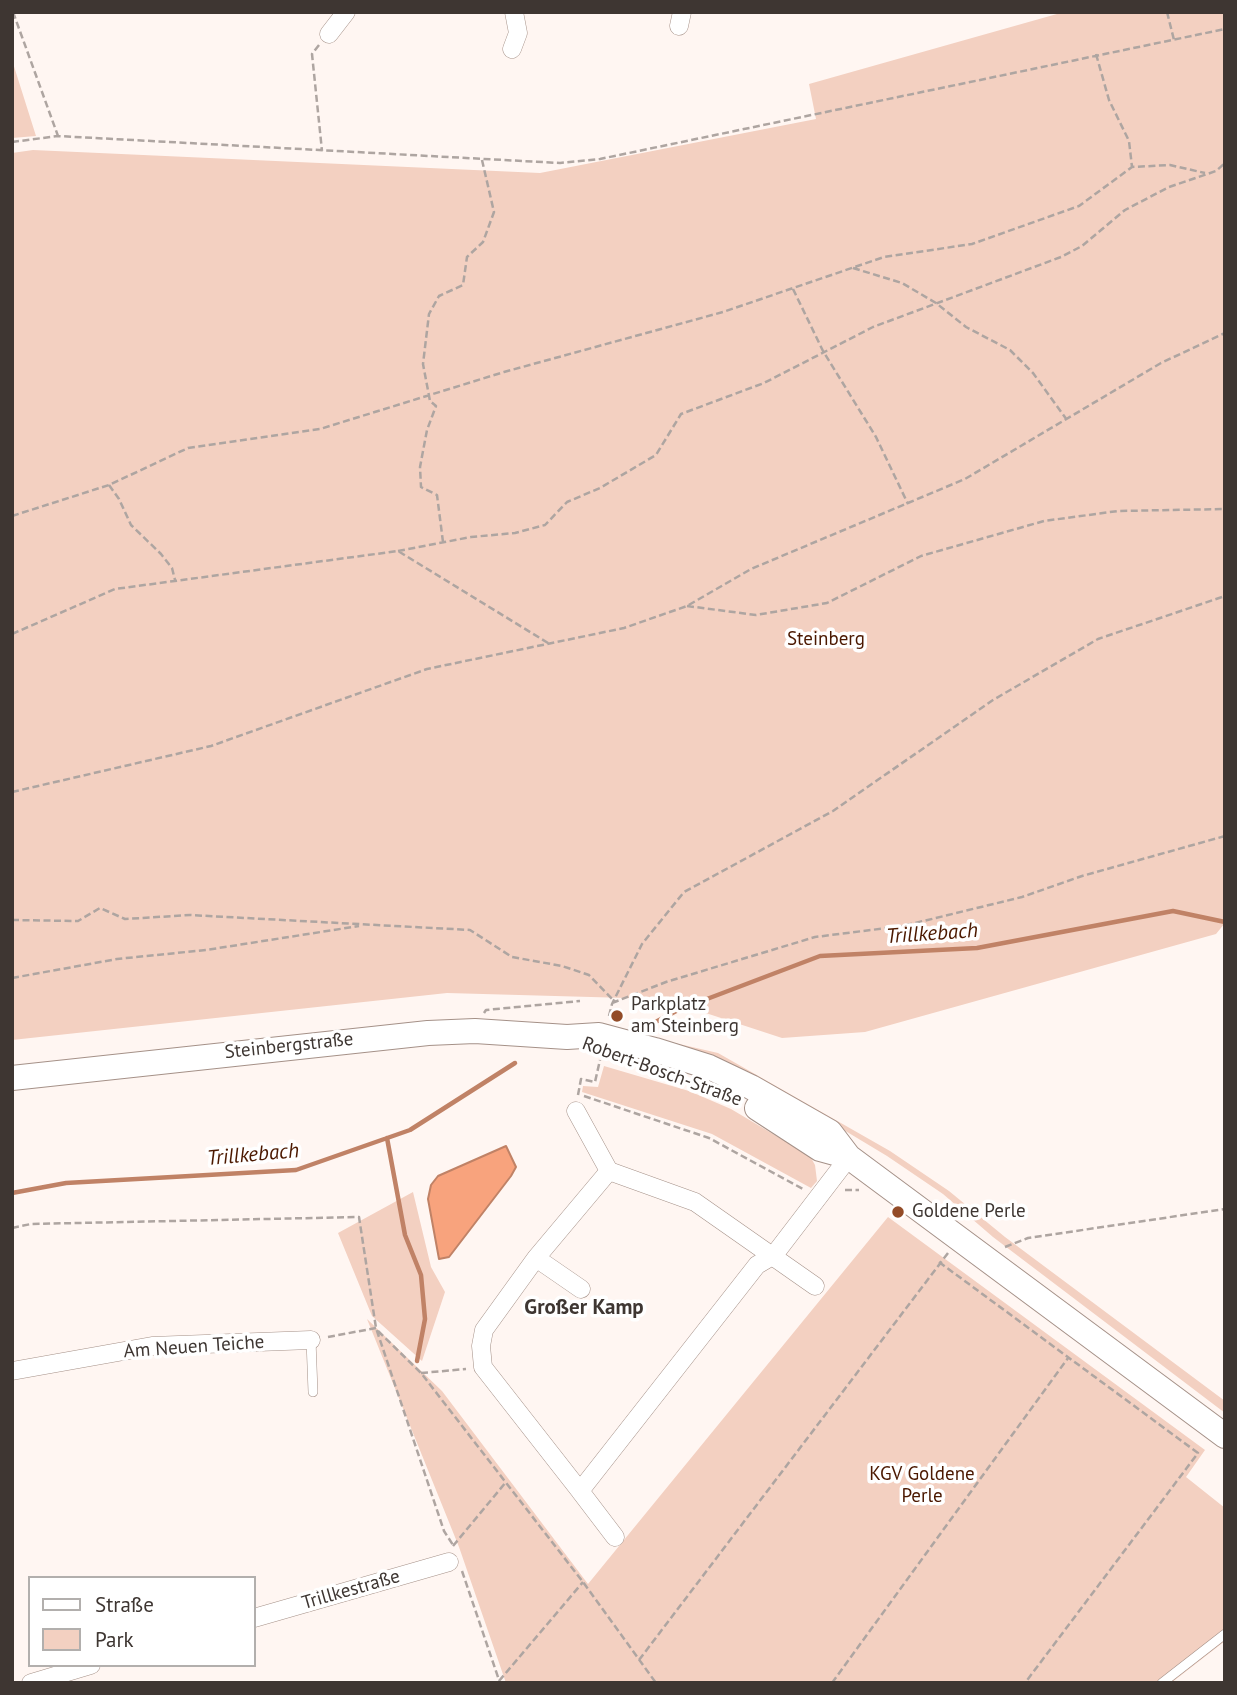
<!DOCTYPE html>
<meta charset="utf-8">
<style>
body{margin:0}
#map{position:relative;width:1237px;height:1695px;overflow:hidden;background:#fff6f2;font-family:"PT Sans",sans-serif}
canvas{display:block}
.frame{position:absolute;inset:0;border:14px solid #3e3632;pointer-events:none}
.legend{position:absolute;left:28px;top:1576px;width:228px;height:91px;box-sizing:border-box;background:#fff;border:2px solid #b2afad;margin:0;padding:9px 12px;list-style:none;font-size:21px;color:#3e3632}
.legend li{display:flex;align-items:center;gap:14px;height:35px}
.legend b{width:35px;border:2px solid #b2afad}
</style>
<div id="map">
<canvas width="1237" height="1695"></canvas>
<div class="frame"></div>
<ul class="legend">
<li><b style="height:9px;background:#fff"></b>Straße</li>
<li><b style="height:19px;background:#f3d0c1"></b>Park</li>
</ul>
</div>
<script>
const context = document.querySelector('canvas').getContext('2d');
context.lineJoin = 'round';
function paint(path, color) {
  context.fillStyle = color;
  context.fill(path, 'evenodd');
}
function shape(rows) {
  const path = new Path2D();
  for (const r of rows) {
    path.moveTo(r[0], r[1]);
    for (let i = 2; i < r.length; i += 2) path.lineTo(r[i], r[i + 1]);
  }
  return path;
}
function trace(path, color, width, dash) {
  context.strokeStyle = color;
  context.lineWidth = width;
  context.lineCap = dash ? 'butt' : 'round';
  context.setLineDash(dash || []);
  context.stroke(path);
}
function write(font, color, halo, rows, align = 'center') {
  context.font = font + ' "PT Sans",sans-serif';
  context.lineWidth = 7;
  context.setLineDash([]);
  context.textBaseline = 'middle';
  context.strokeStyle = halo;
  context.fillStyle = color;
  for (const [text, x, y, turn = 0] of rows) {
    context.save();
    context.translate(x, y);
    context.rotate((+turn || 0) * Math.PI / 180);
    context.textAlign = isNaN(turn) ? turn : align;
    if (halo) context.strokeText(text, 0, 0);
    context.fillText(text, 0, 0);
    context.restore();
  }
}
paint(shape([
 [1064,12,1225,12,1225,923,1216,934,865,1032,782,1038,663,999,447,993,12,1040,12,153,33,150,540,173,816,119,809,84],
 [12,60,36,136,12,138],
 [640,1035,718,1053,890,1151,949,1191,1005,1237,1225,1401,1225,1413,993,1237,943,1194,887,1156,784,1094],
 [604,1066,689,1091,731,1109,810,1156,815,1165,817,1181,811,1188,712,1134,582,1092,583,1086,598,1087],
 [413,1192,431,1267,445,1292,422,1361,372,1316,338,1233],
 [888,1217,1205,1450,1186,1477,1225,1508,1225,1641,1171,1683,506,1683,459,1547,367,1319,442,1391,588,1584]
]), '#f3d0c1');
const water = shape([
 [506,1146,516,1167,511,1176,449,1257,439,1259,428,1199,431,1185,438,1176,506,1146]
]);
paint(water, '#f8a37d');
trace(water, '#c08266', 2);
trace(shape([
 [650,1025,678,1010,820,956,977,948,1173,911,1225,922],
 [387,1138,405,1235,421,1275,425,1319,417,1361],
 [12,1193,66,1183,296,1170,410,1130,515,1063]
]), '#c08266', 4.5);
const lane = shape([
 [311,1340,313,1392],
 [1162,1683,1225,1634]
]);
const street = shape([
 [679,26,682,12],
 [329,34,346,12],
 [512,49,518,33,514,12],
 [576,1111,609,1171,536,1258,484,1330,481,1346,483,1367,580,1491,757,1265,774,1255,849,1157],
 [609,1171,695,1202,815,1286],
 [536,1258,581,1289],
 [12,1371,152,1346,311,1340],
 [580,1491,615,1537],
 [254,1618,449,1562],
 [31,1683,91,1665]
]);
const secondary = shape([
 [12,1078,428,1033,475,1031,567,1037,599,1035,655,1050,709,1067,751,1087,830,1132,849,1157,1225,1436],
 [757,1108,820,1149,849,1157]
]);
trace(lane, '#a59188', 10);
trace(street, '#a59188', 19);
trace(secondary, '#a59188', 26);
trace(shape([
 [13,12,58,136],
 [1167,12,1174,40],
 [319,45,312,54,322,151],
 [1096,54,1109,100,1129,141,1132,167],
 [12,142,58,136,560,163,600,159,1225,29],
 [853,268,902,283,936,303,966,327,1010,350,1033,373,1067,420],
 [793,289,823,351,876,437,908,504],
 [109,485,119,499,131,525,161,554,172,568,175,580],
 [12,516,109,485,188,448,320,429,504,372,723,312,884,257,972,244,1079,206,1132,167,1170,165,1205,173],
 [443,542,437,495,421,487,420,467,427,430,436,406,430,401,423,364,429,314,439,296,463,285,467,257,483,242,494,212,482,160],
 [398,551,471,537,515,533,545,525,567,502,600,488,656,455,681,414,764,383,873,327,1061,257,1082,246,1125,210,1169,187,1216,171,1225,163],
 [687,606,756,615,827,603,921,556,1044,521,1118,511,1225,509],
 [12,634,115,589,398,551,548,643],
 [12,792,211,746,427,669,624,628,687,606,751,569,965,479,1161,363,1225,333],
 [12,920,78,921,100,908,125,919,190,915,470,930,512,957,562,966,589,975,613,1000],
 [12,978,117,959,206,950,359,926],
 [612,1003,666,982,815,937,903,926,1022,897,1082,876,1225,836],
 [484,1013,486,1010,580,1001],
 [609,1016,612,1004,642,944,684,892,833,811,993,700,1098,639,1225,596],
 [578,1095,581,1079,595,1082,600,1060],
 [584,1096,709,1138,803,1189],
 [845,1190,859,1190],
 [12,1228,31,1224,359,1217,376,1328,444,1531,453,1545],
 [1005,1247,1028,1238,1225,1209],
 [939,1262,1198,1453,1025,1683],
 [378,1331,421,1373,583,1582,656,1683],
 [328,1337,376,1328],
 [421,1373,466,1369],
 [453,1546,506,1482],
 [462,1571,500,1683],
 [639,1660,948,1253],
 [499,1681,583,1582],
 [832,1683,1068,1358]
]), '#aea5a1', 2.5, [7, 3.5]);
trace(lane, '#fff', 9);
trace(street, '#fff', 18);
trace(secondary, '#fff', 24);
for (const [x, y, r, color] of [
 [617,1016,7,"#934c28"],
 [898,1212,7,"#934c28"]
]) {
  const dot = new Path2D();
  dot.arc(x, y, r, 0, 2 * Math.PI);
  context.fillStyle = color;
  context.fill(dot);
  trace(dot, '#fff', 2.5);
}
write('19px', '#4b1800', '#fff', [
 ["Steinberg",826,640],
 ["KGV Goldene",922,1475],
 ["Perle",922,1497]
]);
write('19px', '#3e3632', '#fff', [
 ["Parkplatz",631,1005],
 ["am Steinberg",631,1027],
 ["Goldene Perle",912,1212]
], 'left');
write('19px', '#3e3632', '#fff', [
 ["Steinbergstraße",289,1046,-6],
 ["Robert-Bosch-Straße",662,1072,20],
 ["Am Neuen Teiche",194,1347,-4],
 ["Trillkestraße",351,1590,-16]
]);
write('italic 21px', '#4c1900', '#fff', [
 ["Trillkebach",932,934,-4],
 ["Trillkebach",253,1155,-5]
]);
write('bold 21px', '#3e3632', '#fff', [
 ["Großer Kamp",584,1308]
]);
</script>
